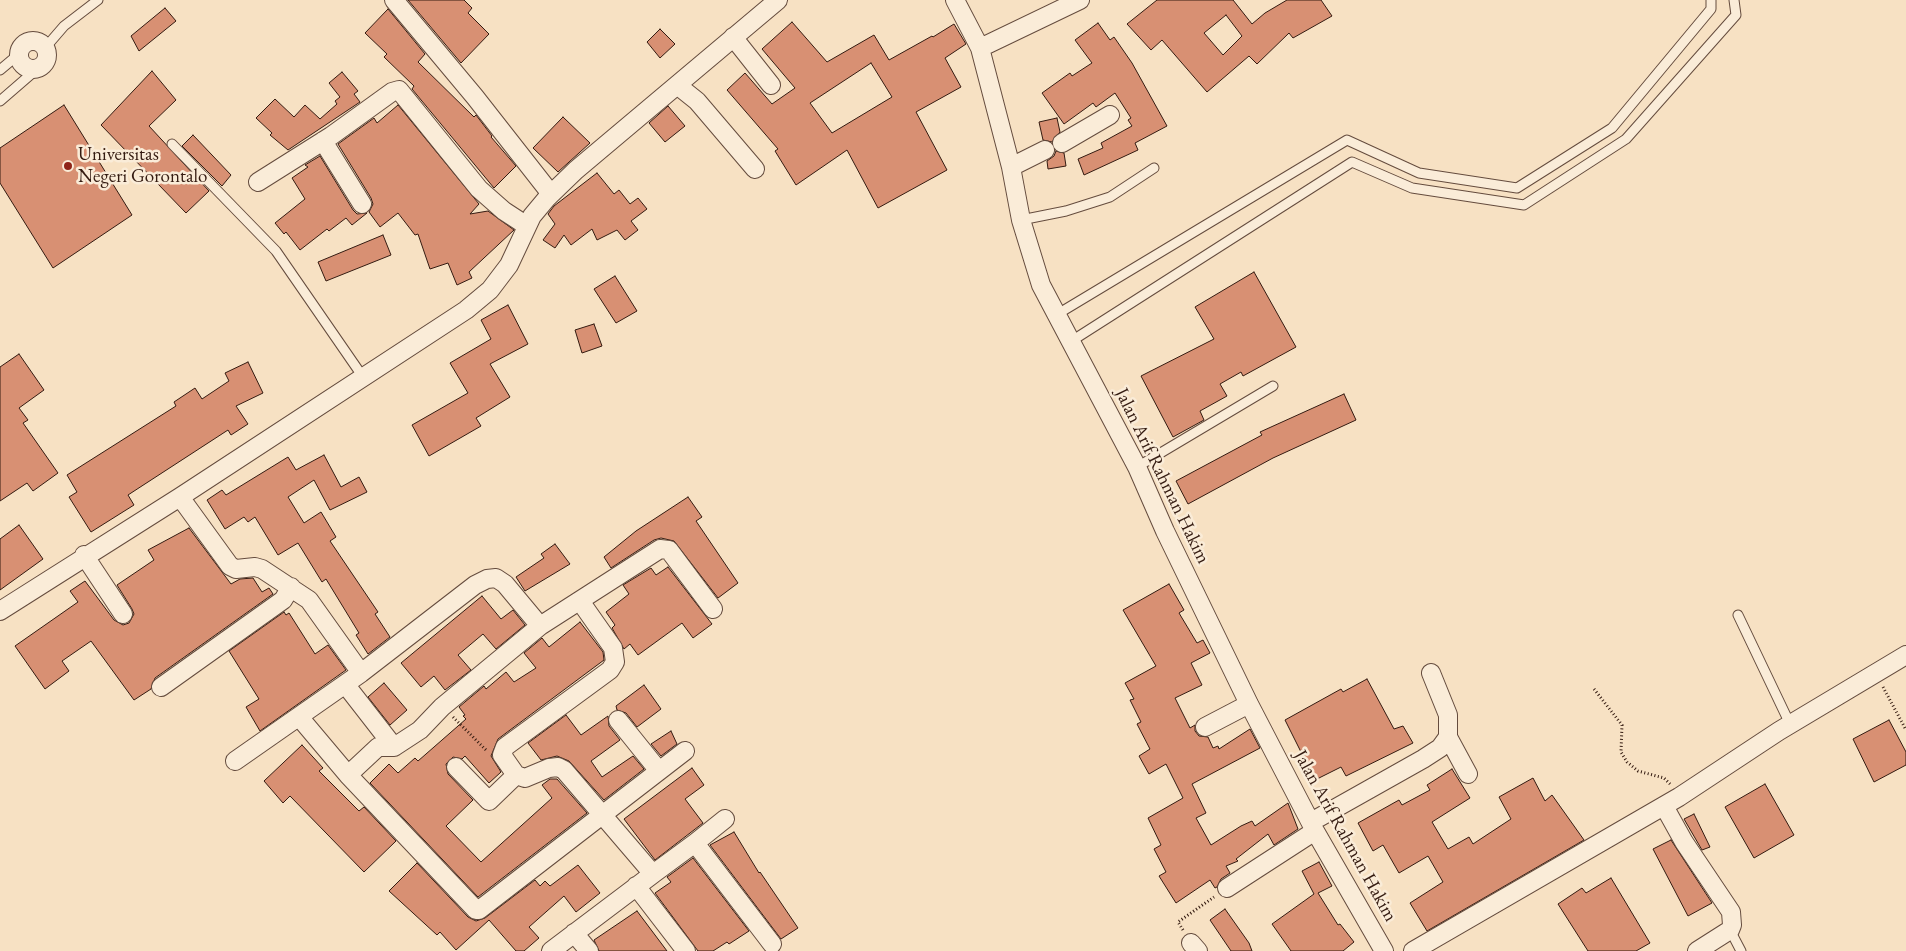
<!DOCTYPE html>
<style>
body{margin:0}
canvas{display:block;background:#f7e1c3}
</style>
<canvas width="1906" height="951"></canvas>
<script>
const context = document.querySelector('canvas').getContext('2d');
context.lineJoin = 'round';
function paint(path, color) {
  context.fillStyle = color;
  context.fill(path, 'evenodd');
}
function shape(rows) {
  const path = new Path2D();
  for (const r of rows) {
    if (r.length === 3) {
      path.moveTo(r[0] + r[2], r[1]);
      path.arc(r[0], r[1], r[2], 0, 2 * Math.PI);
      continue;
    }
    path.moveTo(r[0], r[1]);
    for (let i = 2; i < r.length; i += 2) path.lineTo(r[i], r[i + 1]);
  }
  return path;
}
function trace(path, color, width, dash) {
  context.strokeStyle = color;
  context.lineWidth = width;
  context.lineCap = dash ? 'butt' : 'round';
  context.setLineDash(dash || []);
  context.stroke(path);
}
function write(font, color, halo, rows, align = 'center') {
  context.font = font + ' "EB Garamond",serif';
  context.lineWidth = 5;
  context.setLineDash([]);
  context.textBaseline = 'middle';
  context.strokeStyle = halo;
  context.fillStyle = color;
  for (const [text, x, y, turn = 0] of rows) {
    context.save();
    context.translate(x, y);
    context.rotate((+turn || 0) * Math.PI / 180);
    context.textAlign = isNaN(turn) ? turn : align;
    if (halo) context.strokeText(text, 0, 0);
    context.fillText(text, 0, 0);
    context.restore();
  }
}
const building = shape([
 [408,0,464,0,472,8,468,13,489,34,461,63,408,0],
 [1157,0,1233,0,1252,24,1265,13,1287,0,1321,0,1332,16,1293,38,1289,33,1257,64,1249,56,1207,92,1162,40,1151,50,1127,24,1157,0],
 [1226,15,1242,36,1223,55,1204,33,1226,15],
 [165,8,176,21,139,51,131,36,165,8],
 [388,9,425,54,418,62,474,117,476,115,492,136,491,137,516,166,494,188,412,89,414,86,384,57,387,54,365,33,388,9],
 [792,22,827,62,874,35,889,60,932,36,933,37,954,24,966,44,945,58,961,87,916,112,947,170,878,208,847,150,796,185,775,151,778,149,727,90,745,73,772,104,795,88,762,49,792,22],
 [871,63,892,97,832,133,810,103,871,63],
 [1098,23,1110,40,1114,37,1132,63,1167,126,1135,143,1138,150,1084,175,1078,159,1103,148,1101,143,1132,126,1128,120,1131,118,1115,93,1096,107,1093,103,1064,124,1042,93,1070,73,1072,76,1092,63,1075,40,1098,23],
 [660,29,675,44,660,58,647,42,660,29],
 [152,71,176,100,149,126,209,191,186,213,101,125,152,71],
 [342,72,358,91,354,94,360,102,288,150,270,135,272,133,256,118,275,99,294,117,305,105,320,119,337,104,335,101,340,97,329,83,342,72],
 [64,105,132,215,53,268,0,183,0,148,64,105],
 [398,105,479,204,470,214,488,211,514,230,469,272,472,278,457,285,448,263,430,269,418,234,415,235,398,213,380,227,369,212,373,204,371,198,338,144,374,118,377,123,398,105],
 [668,106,685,126,665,142,649,123,668,106],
 [563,117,590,143,558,172,533,148,563,117],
 [1057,118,1060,132,1052,142,1043,140,1039,122,1057,118],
 [193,135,231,175,222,186,182,146,193,135],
 [1056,151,1064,153,1066,166,1048,169,1047,161,1054,156,1056,151],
 [320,156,353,210,357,214,367,213,352,225,346,218,329,231,327,229,300,250,286,232,284,234,275,223,305,199,292,178,308,167,305,165,320,156],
 [597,173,614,194,619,190,630,204,638,198,647,209,631,221,638,230,625,240,617,230,597,240,592,229,571,245,564,235,555,248,543,240,555,224,548,214,554,206,597,173],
 [383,235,391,255,326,281,318,262,383,235],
 [1254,272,1296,347,1243,376,1241,372,1220,384,1227,396,1200,411,1204,420,1173,437,1141,376,1214,339,1195,307,1254,272],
 [615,276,637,311,616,323,594,289,615,276],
 [508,305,528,344,490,364,510,397,476,418,481,426,429,456,412,425,468,393,450,363,491,339,481,320,508,305],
 [594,324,602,346,582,353,575,330,594,324],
 [19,354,44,390,19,408,28,420,23,423,58,473,33,491,27,483,0,501,0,367,19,354],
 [248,362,263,393,236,406,248,424,231,435,228,430,128,495,134,505,91,532,69,497,77,492,67,475,176,406,174,402,195,388,202,399,229,381,225,373,248,362],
 [1344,394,1356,420,1273,458,1188,504,1176,481,1262,435,1260,432,1344,394],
 [324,455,341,487,359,477,367,492,330,510,314,480,288,497,304,523,321,512,336,537,330,541,378,612,375,614,390,637,368,654,356,635,359,633,326,579,322,582,298,543,278,555,255,517,248,522,244,517,225,529,207,500,222,490,226,495,288,457,296,470,324,455],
 [688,497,702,517,696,521,738,583,718,598,674,541,661,538,654,540,611,568,604,557,636,531,688,497],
 [19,525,43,559,0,590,0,539,19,525],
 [189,528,231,584,240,579,253,578,262,592,269,588,273,594,155,678,151,689,134,700,91,641,62,661,69,671,45,689,15,646,78,602,70,591,85,581,114,620,123,625,129,623,134,614,132,609,117,585,154,560,148,550,189,528],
 [555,544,570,564,525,591,516,577,544,558,541,554,555,544],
 [668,567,712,624,693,638,682,623,638,655,630,644,624,649,612,628,615,625,606,612,629,594,623,585,651,568,656,575,668,567],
 [1169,584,1184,610,1179,613,1197,643,1203,640,1210,653,1191,663,1202,685,1175,698,1190,728,1195,725,1195,731,1199,736,1208,737,1213,748,1218,746,1219,749,1250,729,1260,748,1192,784,1206,813,1196,818,1211,845,1241,826,1252,821,1255,826,1288,803,1298,829,1274,845,1268,834,1236,859,1238,861,1226,866,1230,873,1221,879,1217,887,1215,888,1210,880,1176,903,1159,876,1166,872,1154,849,1161,845,1148,818,1183,798,1166,764,1149,774,1139,756,1150,749,1137,724,1141,722,1130,700,1134,699,1125,683,1156,666,1123,610,1169,584],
 [482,596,501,619,513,610,525,625,496,649,483,634,458,655,471,670,445,690,434,676,421,687,401,663,482,596],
 [284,612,286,615,289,613,315,654,328,645,346,670,260,731,246,707,259,699,229,651,284,612],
 [580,622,603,652,604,660,498,739,491,756,501,772,489,783,465,756,462,759,453,757,446,764,448,774,473,800,446,826,481,862,552,798,542,785,550,779,557,779,587,813,478,897,370,783,389,764,398,773,415,758,418,761,466,719,463,716,465,715,459,707,484,686,486,689,506,672,514,682,536,668,524,653,542,638,549,647,580,622],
 [1367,679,1394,729,1403,726,1413,743,1346,776,1341,767,1315,780,1285,720,1341,689,1343,692,1367,679],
 [384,683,407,710,390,725,368,697,384,683],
 [644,685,661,709,637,727,626,713,617,710,616,706,644,685],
 [566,715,581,735,608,716,609,726,620,740,591,761,602,777,633,756,644,769,604,800,569,761,557,756,541,760,528,743,566,715],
 [1889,720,1906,752,1906,765,1874,782,1853,739,1889,720],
 [671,731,677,744,661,756,651,744,671,731],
 [302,745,323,768,319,771,359,811,364,807,396,841,364,872,290,796,283,803,264,781,302,745],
 [692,768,704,785,685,799,703,823,655,860,624,819,692,768],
 [1452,769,1470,798,1432,822,1448,849,1469,837,1473,844,1511,819,1499,797,1533,778,1545,801,1552,795,1584,840,1427,931,1410,903,1443,882,1428,856,1399,873,1383,845,1373,851,1358,823,1399,800,1402,805,1430,790,1427,785,1452,769],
 [1765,784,1794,835,1754,858,1725,807,1765,784],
 [1694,814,1710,847,1702,850,1684,819,1694,814],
 [734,832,759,873,760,872,798,928,781,939,710,845,734,832],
 [1671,840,1712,903,1688,916,1653,849,1671,840],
 [693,858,749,931,729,944,727,942,713,951,698,951,655,893,671,882,667,877,693,858],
 [1319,862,1332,886,1318,893,1338,925,1340,924,1354,942,1343,951,1291,951,1272,924,1314,894,1302,871,1319,862],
 [417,863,468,917,476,921,485,918,535,880,540,886,545,881,550,886,578,865,600,893,576,912,564,896,529,927,539,938,524,951,516,951,489,920,456,950,440,932,437,935,389,891,417,863],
 [1611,878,1650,943,1636,951,1588,951,1558,904,1582,888,1586,893,1611,878],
 [1225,909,1249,943,1252,951,1231,951,1210,920,1225,909],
 [637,911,667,951,599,951,594,940,637,911]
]);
paint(building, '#d89073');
trace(building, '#341b11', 1);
const service = shape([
 [45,48,64,26,98,0],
 [0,70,19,54],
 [0,101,37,69],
 [172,144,276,251,363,377],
 [1021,220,1066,211,1110,197,1154,168],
 [1056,315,1347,140,1419,173,1517,188,1612,128,1711,9,1711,0],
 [1070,342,1352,162,1412,188,1524,205,1626,139,1736,15,1734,0],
 [1137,467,1273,386],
 [1738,615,1790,724],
 [1730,930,1741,951]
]);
const minor = shape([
 [394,0,475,97,551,194],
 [955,0,980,48,1011,167,1021,220,1041,285,1137,467,1165,531,1249,704,1315,831,1384,951],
 [733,37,771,85],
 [33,55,14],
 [980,48,1080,0],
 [677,85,697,101,755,169],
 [323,141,362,204],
 [1062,143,1110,115],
 [1011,167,1045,150],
 [258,182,331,136,392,92,399,90,479,189,504,211,527,226],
 [180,497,230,566,236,569,255,567,262,569,309,600,361,673,235,761],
 [84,555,123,614],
 [0,611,180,497,466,310,490,290,509,265,532,216,547,198,576,170,778,0],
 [361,673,475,585,487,579,496,578,505,584,540,626],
 [345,684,394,747],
 [161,687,283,600,291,587],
 [300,718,348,775,476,910,479,910,685,751],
 [618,720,659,771],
 [1205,727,1249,704],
 [1448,737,1468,774],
 [456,767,489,801,516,775,525,778,549,768,558,767,564,770,653,874,695,843,772,944],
 [348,775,378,747,394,747,420,730,442,707,540,626,660,549,669,550,713,609],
 [516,775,502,755,505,747,610,670,615,662,613,648,580,601],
 [1664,806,1684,842,1731,912,1732,925,1730,930,1697,951],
 [1311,822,1423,759,1440,748,1448,737,1448,715,1431,673],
 [695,843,725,819],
 [636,886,686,951],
 [1227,888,1315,831],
 [574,933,589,951],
 [1191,943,1198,951],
 [551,951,653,874],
 [1413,951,1679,797,1779,731,1906,655]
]);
trace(service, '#654c3e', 11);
trace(minor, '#654c3e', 20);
trace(shape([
 [1883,687,1906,730],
 [1594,689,1622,725,1621,752,1627,762,1638,771,1664,778,1670,784],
 [453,717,487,751],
 [1183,930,1178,922,1214,897]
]), '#341b11', 3, [1, 2.5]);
trace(service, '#faecd8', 9);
trace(minor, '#faecd8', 18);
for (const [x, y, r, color] of [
 [68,166,5,"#8f2418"]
]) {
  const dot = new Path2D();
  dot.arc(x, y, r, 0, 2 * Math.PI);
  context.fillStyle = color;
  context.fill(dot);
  trace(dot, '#faecd8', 2);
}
write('19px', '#341b11', '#faecd8', [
 ["Universitas",78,155],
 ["Negeri Gorontalo",78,177]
], 'left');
write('19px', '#341b11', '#faecd8', [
 ["Jalan Arif Rahman Hakim",1162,476,64],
 ["Jalan Arif Rahman Hakim",1345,836,61]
]);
</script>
